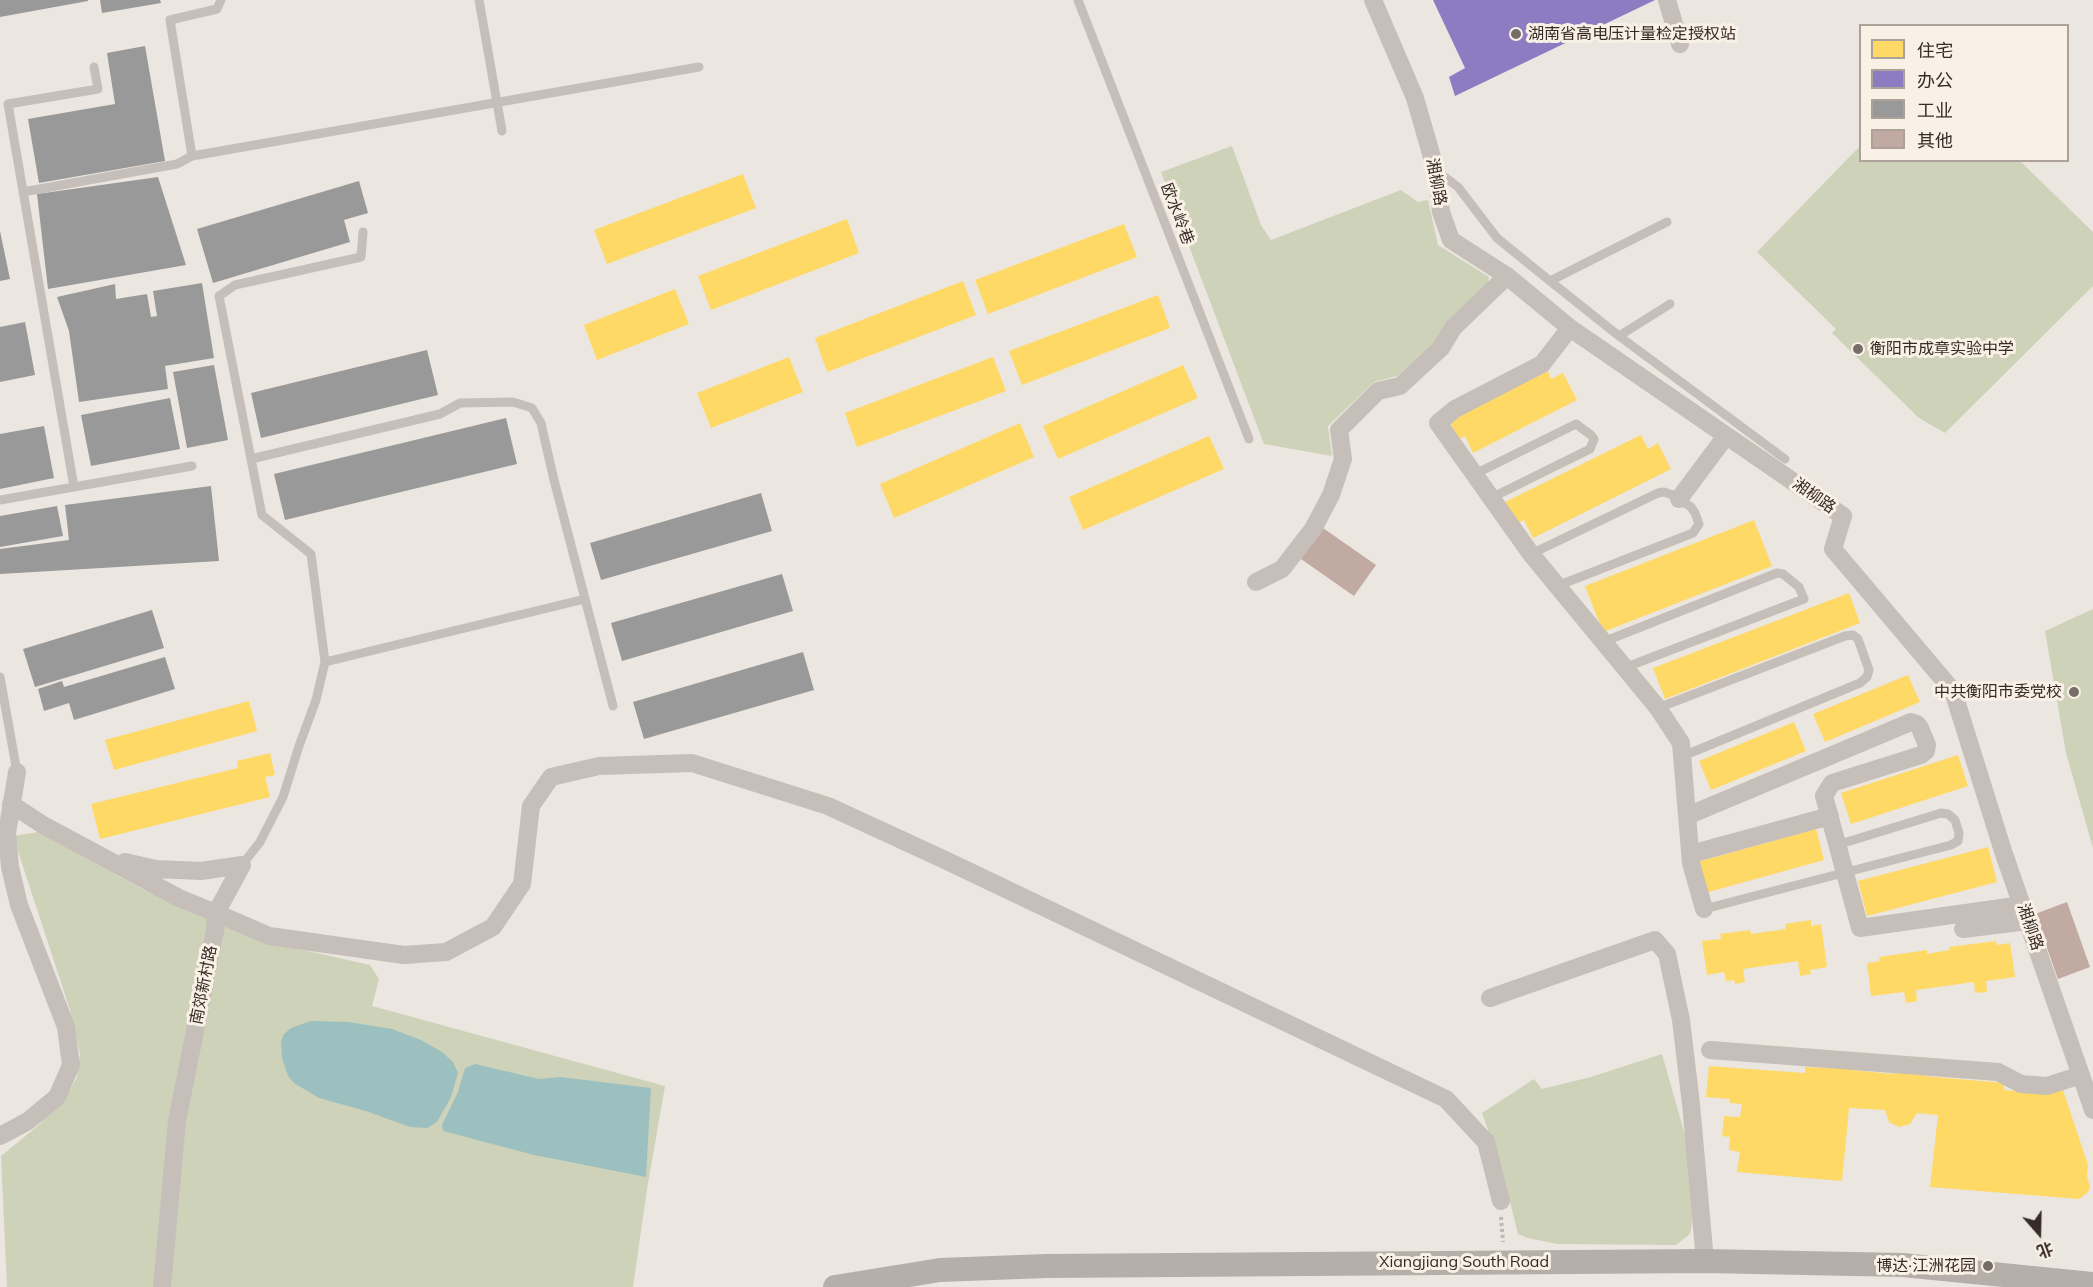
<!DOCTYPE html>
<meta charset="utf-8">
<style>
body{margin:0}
#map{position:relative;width:2093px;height:1287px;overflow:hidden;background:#ece6e0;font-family:Mulish,"Noto Sans SC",sans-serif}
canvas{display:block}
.legend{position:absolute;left:1859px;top:24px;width:210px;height:138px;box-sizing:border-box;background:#faf1e6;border:2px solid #aca29a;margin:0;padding:8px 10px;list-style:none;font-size:18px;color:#372b27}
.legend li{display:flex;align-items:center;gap:12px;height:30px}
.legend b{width:30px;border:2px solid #aca29a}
.north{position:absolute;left:2009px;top:1203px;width:60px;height:60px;-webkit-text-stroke:4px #faf1e6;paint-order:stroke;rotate:160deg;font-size:16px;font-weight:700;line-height:24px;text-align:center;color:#372b27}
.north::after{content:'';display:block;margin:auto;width:21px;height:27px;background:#372b27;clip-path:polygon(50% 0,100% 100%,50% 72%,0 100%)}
</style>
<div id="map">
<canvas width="2093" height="1287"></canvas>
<ul class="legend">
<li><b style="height:16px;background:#ffd966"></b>住宅</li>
<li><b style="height:16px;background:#8e7cc3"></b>办公</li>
<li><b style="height:16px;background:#999"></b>工业</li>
<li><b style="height:16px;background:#c1aaa1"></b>其他</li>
</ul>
<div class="north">北</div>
</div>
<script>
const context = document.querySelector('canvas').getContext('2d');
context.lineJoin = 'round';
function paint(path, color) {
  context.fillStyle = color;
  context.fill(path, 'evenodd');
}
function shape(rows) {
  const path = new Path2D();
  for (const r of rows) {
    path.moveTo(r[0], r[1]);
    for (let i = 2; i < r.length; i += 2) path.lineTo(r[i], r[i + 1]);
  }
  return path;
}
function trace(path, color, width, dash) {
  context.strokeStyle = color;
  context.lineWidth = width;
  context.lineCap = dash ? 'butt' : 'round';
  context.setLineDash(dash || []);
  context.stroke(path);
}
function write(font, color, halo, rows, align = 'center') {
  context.font = font + ' Mulish,"Noto Sans SC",sans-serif';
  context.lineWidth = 6;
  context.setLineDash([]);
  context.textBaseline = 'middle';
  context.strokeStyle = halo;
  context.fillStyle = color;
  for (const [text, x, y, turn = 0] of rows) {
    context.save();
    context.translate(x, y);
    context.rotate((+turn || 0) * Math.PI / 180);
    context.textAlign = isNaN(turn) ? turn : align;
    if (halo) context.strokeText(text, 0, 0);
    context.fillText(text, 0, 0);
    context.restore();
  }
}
paint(shape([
 [1232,146,1261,225,1271,240,1401,190,1418,202,1428,200,1438,245,1489,277,1488,283,1444,326,1435,342,1397,376,1374,382,1328,426,1332,456,1264,444,1161,172],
 [1860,146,1860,160,2020,161,2093,232,2093,286,1945,433,1919,418,1832,333,1836,329,1757,252],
 [2093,609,2093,848,2066,753,2045,631],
 [38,832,142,889,255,939,370,965,379,979,372,1006,665,1086,647,1189,633,1287,7,1287,1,1156,39,1125,66,1097,77,1077,80,1054,70,1010,13,836],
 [1662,1054,1689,1149,1693,1218,1690,1234,1676,1245,1557,1244,1528,1238,1518,1234,1502,1169,1482,1113,1534,1079,1542,1089,1591,1077]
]), '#ced2b9');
paint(shape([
 [311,1021,348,1022,392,1029,421,1040,442,1052,453,1062,458,1073,451,1097,437,1122,427,1128,410,1127,366,1111,319,1098,294,1083,288,1076,282,1058,281,1042,284,1034,291,1028],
 [475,1064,539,1079,560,1077,651,1088,646,1177,534,1155,443,1131,442,1125,458,1092,465,1068]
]), '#9bc0bf');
paint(shape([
 [743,174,756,208,607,264,594,230],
 [847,219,859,253,711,310,698,276],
 [1124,224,1137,257,988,314,975,280],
 [963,281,976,315,827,372,815,338],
 [675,289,689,324,597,360,584,325],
 [1158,295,1170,328,1022,385,1009,351],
 [789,357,803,392,711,428,697,393],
 [993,357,1006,391,857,447,845,413],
 [1183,365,1198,398,1058,459,1043,426],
 [1548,371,1551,379,1563,373,1577,400,1473,453,1465,436,1459,439,1449,421],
 [1020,423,1034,457,894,518,880,484],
 [1641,435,1648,449,1658,443,1671,469,1533,538,1524,520,1516,524,1505,502],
 [1209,436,1224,469,1083,530,1069,497],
 [1754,520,1772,566,1603,632,1585,586],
 [1849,593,1860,623,1665,699,1653,668],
 [1908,675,1920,702,1825,742,1813,714],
 [249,701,257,731,114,770,105,740],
 [1794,722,1806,751,1711,790,1699,761],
 [270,753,275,775,265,777,270,797,100,839,91,804,238,768,237,761],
 [1958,755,1968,786,1851,824,1841,793],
 [1816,829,1824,860,1705,893,1697,862],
 [1988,847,1997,882,1867,916,1858,881],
 [1811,920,1811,926,1821,924,1827,967,1810,970,1811,974,1800,976,1798,961,1743,969,1745,982,1735,984,1734,980,1726,981,1724,972,1707,975,1702,941,1721,939,1720,934,1750,930,1751,934,1786,929,1785,924],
 [1996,941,1997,945,2010,943,2015,977,1986,981,1987,992,1975,993,1974,982,1916,990,1917,1001,1906,1003,1904,992,1871,996,1867,963,1880,961,1879,957,1927,950,1927,954,1950,950,1949,947],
 [1828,1064,1852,1066,1852,1070,1893,1074,1893,1068,1925,1071,1924,1076,2004,1083,2004,1090,2045,1093,2062,1087,2088,1165,2087,1176,2090,1187,2088,1192,2079,1199,1930,1187,1938,1115,1917,1113,1910,1124,1899,1127,1889,1122,1885,1110,1849,1108,1842,1181,1737,1172,1740,1152,1729,1150,1730,1137,1722,1136,1724,1116,1740,1117,1742,1104,1730,1103,1730,1099,1706,1097,1709,1066,1805,1073,1805,1067,1828,1068]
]), '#ffd966');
paint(shape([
 [1433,0,1655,0,1455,96,1449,77,1465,68]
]), '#8e7cc3');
paint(shape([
 [0,0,88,0,88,1,0,17],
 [100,0,160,0,161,3,102,13],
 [145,46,165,161,39,183,28,119,115,104,107,53],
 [158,177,186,265,48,289,37,194],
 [359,181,368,213,344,220,350,242,213,283,197,229],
 [0,231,10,279,0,281],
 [202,283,214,358,165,366,168,389,79,402,69,331,57,297,115,284,116,299,147,294,151,317,157,316,153,291],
 [25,322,35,375,0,382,0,327],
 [427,350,438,395,261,438,251,393],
 [214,365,228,440,187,448,173,372],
 [170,398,180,449,91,466,81,415],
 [506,418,517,464,285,520,274,474],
 [44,426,54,478,0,489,0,434],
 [211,486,219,561,0,574,0,549,69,540,65,505],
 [761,493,772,531,601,580,590,543],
 [57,506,63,536,0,547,0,516],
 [782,574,793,611,622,661,611,623],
 [152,610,164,648,35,687,23,649],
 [803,652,814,690,644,739,633,702],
 [165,657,175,689,74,720,69,703,44,711,38,689,62,681,64,687]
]), '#999');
paint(shape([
 [1323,528,1376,565,1354,596,1301,559],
 [2067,902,2090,967,2058,979,2035,914]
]), '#c1aaa1');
trace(shape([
 [1501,1217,1503,1242]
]), '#beb7b1', 4, [3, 3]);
trace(shape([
 [479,0,502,131],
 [1078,0,1249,439],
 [192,156,170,20,217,9,221,0],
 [1438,172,1458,187,1497,238,1550,281,1619,336,1785,459],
 [23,192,177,164,192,156,699,67],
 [1550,281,1667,222],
 [1619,336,1670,304],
 [251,459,440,414,460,403,513,402,532,408,541,423,554,480,613,706],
 [1475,474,1576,424,1591,435,1594,439,1590,449,1491,498],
 [74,487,8,104,98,89,94,67],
 [0,500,192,466],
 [1531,554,1658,493,1664,492,1673,495,1691,507,1695,513,1699,524,1693,533,1557,586],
 [1603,642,1777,573,1783,574,1799,587,1804,599,1624,668],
 [325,662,585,599],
 [0,677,17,772],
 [1658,708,1845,636,1853,635,1858,639,1869,670,1867,677,1860,683,1683,756],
 [242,865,260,842,283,797,299,746,316,700,325,662,311,554,262,515,219,296,235,285,361,257,363,232],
 [1704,909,1951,845,1958,841,1959,833,1955,820,1948,814,1941,813,1837,845]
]), '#c6beb8', 9);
trace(shape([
 [1373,0,1415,98,1436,171,1441,212,1451,240,1507,276,1570,328,1843,516,1833,549,1953,691,2003,851,2093,1110],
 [1667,0,1680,44],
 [1570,328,1542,364,1455,409,1438,423,1531,554,1658,708,1681,743,1691,863,1704,909],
 [1679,499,1726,436],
 [1256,582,1282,569,1313,529,1331,495,1343,459,1339,430,1378,391,1400,386,1441,348,1453,328,1507,276],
 [11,804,43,825,179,898,216,913,215,931,177,1121,162,1287],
 [1687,816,1911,722,1917,724,1920,728,1927,745,1926,751,1921,755,1832,783,1824,796,1860,928,2022,905],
 [1691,854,1830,816],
 [125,862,156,869,201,871,242,865],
 [242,865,216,913,269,936,404,955,446,952,493,927,522,884,531,806,551,777,599,766,692,763,828,806,945,860,1446,1099,1486,1142,1501,1201],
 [1963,929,2028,921],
 [1490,998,1655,940,1667,954,1681,1020,1691,1104,1705,1261],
 [1710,1050,1998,1072,2021,1084,2047,1086,2081,1075],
 [0,1136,28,1121,57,1097,71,1065,66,1027,19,905,10,867,7,833,17,772]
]), '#c6beb8', 18);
trace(shape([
 [835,1287,940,1270,1046,1266,1705,1261,1903,1265,2093,1284]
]), '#b6afa9', 24);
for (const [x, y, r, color] of [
 [1516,34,6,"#766c68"],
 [1858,349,6,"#766c68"],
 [2074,692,6,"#766c68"],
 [1988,1266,6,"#766c68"]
]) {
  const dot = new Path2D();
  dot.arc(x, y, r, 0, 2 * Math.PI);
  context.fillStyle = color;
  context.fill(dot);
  trace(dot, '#faf1e6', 2);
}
write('16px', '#372b27', '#faf1e6', [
 ["湖南省高电压计量检定授权站",1528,34],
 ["衡阳市成章实验中学",1870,349],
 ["中共衡阳市委党校",2062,692,"right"],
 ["博达·江洲花园",1976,1266,"right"]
], 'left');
write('16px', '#372b27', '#faf1e6', [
 ["湘柳路",1436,182,79],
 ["欧水岭巷",1177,214,69],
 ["湘柳路",1814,496,35],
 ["湘柳路",2030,927,71],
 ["南郊新村路",204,985,-79],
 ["Xiangjiang South Road",1464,1262]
]);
</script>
